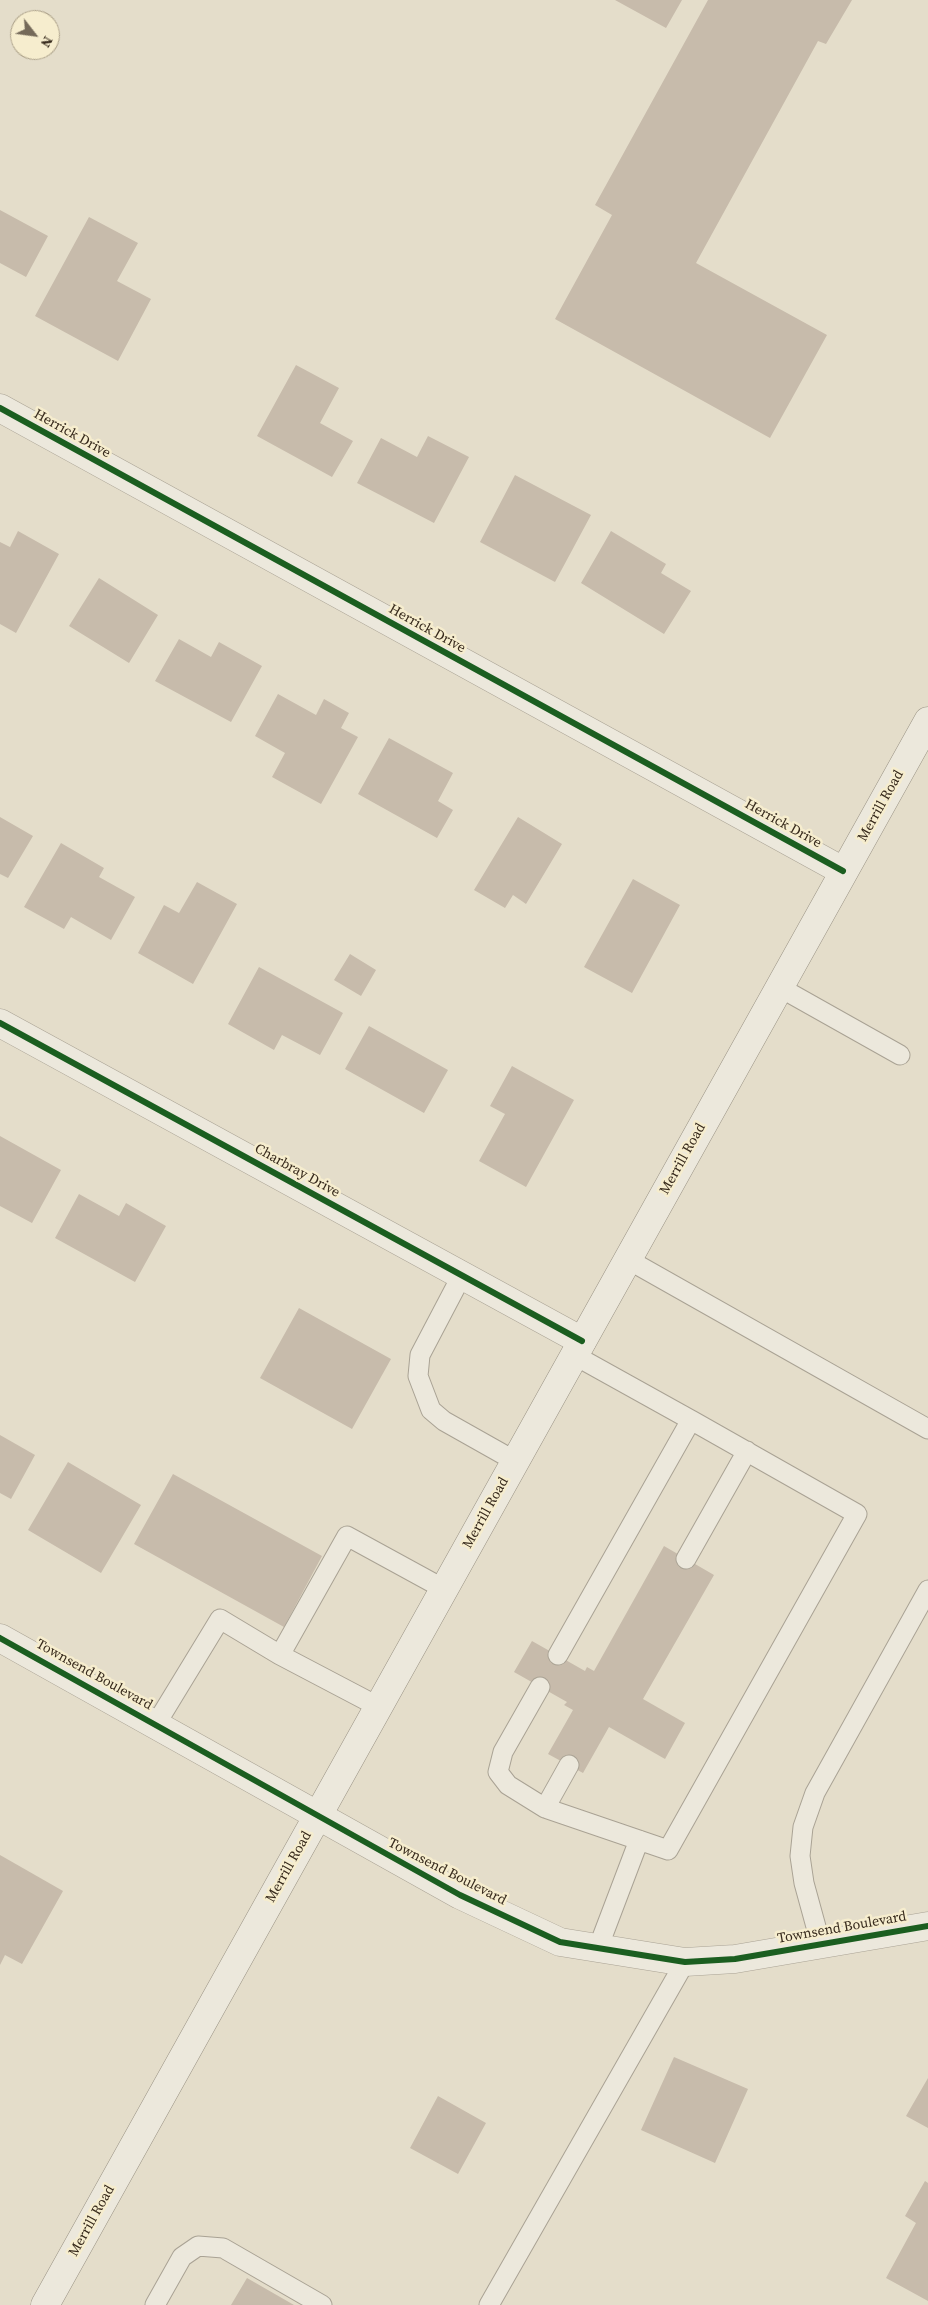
<!DOCTYPE html>
<style>
body{margin:0}
#map{position:relative;width:928px;height:2305px;overflow:hidden;background:#e4ddca;font-family:"Source Serif 4",serif}
canvas{display:block}
.north{position:absolute;left:10px;top:10px;width:50px;height:50px;box-sizing:border-box;background:#f6edce;border:1px solid #aa9f87;border-radius:50%;rotate:120deg;font-size:14px;font-weight:700;line-height:20px;text-align:center;color:#372a1c}
.north::after{content:'';display:block;margin:auto;width:18px;height:22px;background:#746959;clip-path:polygon(50% 0,100% 100%,50% 72%,0 100%)}
</style>
<div id="map">
<canvas width="928" height="2305"></canvas>
<div class="north">N</div>
</div>
<script>
const context = document.querySelector('canvas').getContext('2d');
context.lineJoin = 'round';
function paint(path, color) {
  context.fillStyle = color;
  context.fill(path, 'evenodd');
}
function shape(rows) {
  const path = new Path2D();
  for (const r of rows) {
    path.moveTo(r[0], r[1]);
    for (let i = 2; i < r.length; i += 2) path.lineTo(r[i], r[i + 1]);
  }
  return path;
}
function trace(path, color, width, dash) {
  context.strokeStyle = color;
  context.lineWidth = width;
  context.lineCap = dash ? 'butt' : 'round';
  context.setLineDash(dash || []);
  context.stroke(path);
}
function write(font, color, halo, rows, align = 'center') {
  context.font = font + ' "Source Serif 4",serif';
  context.lineWidth = 5;
  context.setLineDash([]);
  context.textBaseline = 'middle';
  context.strokeStyle = halo;
  context.fillStyle = color;
  for (const [text, x, y, turn = 0] of rows) {
    context.save();
    context.translate(x, y);
    context.rotate((+turn || 0) * Math.PI / 180);
    context.textAlign = isNaN(turn) ? turn : align;
    if (halo) context.strokeText(text, 0, 0);
    context.fillText(text, 0, 0);
    context.restore();
  }
}
paint(shape([
 [615,0,682,0,666,28],
 [708,0,852,0,826,44,818,41,696,263,827,335,770,438,555,319,612,215,595,205],
 [0,210,48,236,26,277,0,263],
 [89,217,138,243,117,281,151,299,118,361,35,316],
 [296,365,339,388,320,423,353,441,332,477,257,436],
 [428,436,469,457,434,523,357,483,381,438,417,457],
 [515,475,591,515,555,582,480,542],
 [18,531,59,554,16,633,0,624,0,542,10,547],
 [611,531,666,564,661,573,691,591,664,634,581,583],
 [99,578,158,615,129,663,69,626],
 [179,639,211,657,219,642,262,666,231,722,155,681],
 [278,694,316,715,324,699,349,713,341,728,358,737,321,804,272,777,285,753,255,736],
 [389,738,453,773,438,801,453,810,437,838,358,794],
 [0,817,33,836,8,878,0,874],
 [518,817,562,844,526,904,513,895,505,908,474,890],
 [61,843,104,868,99,877,135,897,111,940,71,917,64,929,24,907],
 [633,879,680,905,632,993,584,967],
 [197,882,237,904,193,984,138,953,164,905,179,913],
 [350,954,376,970,361,996,334,980],
 [259,967,343,1013,320,1055,282,1035,274,1050,228,1024],
 [369,1026,448,1070,424,1113,345,1069],
 [512,1066,574,1100,526,1187,479,1161,505,1114,490,1106],
 [0,1136,61,1170,32,1223,0,1206],
 [79,1194,119,1216,126,1203,166,1226,135,1282,55,1238],
 [299,1308,391,1359,352,1429,260,1378],
 [0,1435,35,1455,11,1499,0,1493],
 [68,1462,141,1505,101,1573,28,1530],
 [173,1474,322,1556,284,1627,134,1544],
 [664,1546,714,1575,643,1699,685,1723,665,1759,609,1727,583,1773,548,1754,573,1710,564,1705,567,1702,514,1672,532,1641,585,1671,587,1667,594,1671],
 [0,1855,63,1891,22,1964,5,1955,0,1965],
 [674,2057,748,2089,715,2163,641,2130],
 [928,2078,928,2128,906,2116],
 [438,2096,486,2123,458,2174,410,2148],
 [925,2181,928,2183,928,2301,886,2278,916,2223,905,2216],
 [247,2278,294,2305,231,2305]
]), '#c7bbab');
const service = shape([
 [779,987,900,1055],
 [627,1259,928,1429],
 [462,1275,420,1355,418,1376,431,1410,444,1421,515,1461],
 [574,1355,691,1420],
 [686,1559,747,1451],
 [540,1687,503,1752,498,1772,508,1785,545,1808,668,1850,857,1514,691,1420,558,1655],
 [379,1707,280,1655,347,1536,444,1589],
 [156,1724,220,1619,280,1655],
 [545,1808,569,1765],
 [821,1945,804,1883,800,1856,803,1827,815,1793,928,1590],
 [598,1948,639,1840],
 [155,2305,182,2257,198,2246,223,2248,322,2305],
 [489,2305,685,1962]
]);
const minor = shape([
 [0,408,843,871],
 [0,1023,582,1341]
]);
const tertiary = shape([
 [0,1638,460,1895,560,1942,685,1962,735,1959,928,1926]
]);
const secondary = shape([
 [45,2305,928,721]
]);
trace(service, '#a9a294', 21);
trace(minor, '#a9a294', 29);
trace(tertiary, '#a9a294', 29);
trace(secondary, '#989183', 29);
trace(service, '#ece8dc', 19);
trace(minor, '#ece8dc', 28);
trace(tertiary, '#ece8dc', 28);
trace(secondary, '#ece8dc', 28);
trace(shape([
 [0,408,843,871],
 [0,1023,582,1341],
 [0,1638,460,1895,560,1942,685,1962,735,1959,928,1926]
]), '#1b5e20', 6);
write('14px', '#372a1c', '#f6edce', [
 ["Herrick Drive",72,434,29],
 ["Herrick Drive",427,629,29],
 ["Merrill Road",881,806,-61],
 ["Herrick Drive",783,824,29],
 ["Merrill Road",683,1159,-61],
 ["Charbray Drive",297,1171,29],
 ["Merrill Road",486,1513,-61],
 ["Townsend Boulevard",94,1675,29],
 ["Merrill Road",289,1867,-61],
 ["Townsend Boulevard",447,1872,27],
 ["Townsend Boulevard",842,1928,-10],
 ["Merrill Road",92,2221,-61]
]);
</script>
